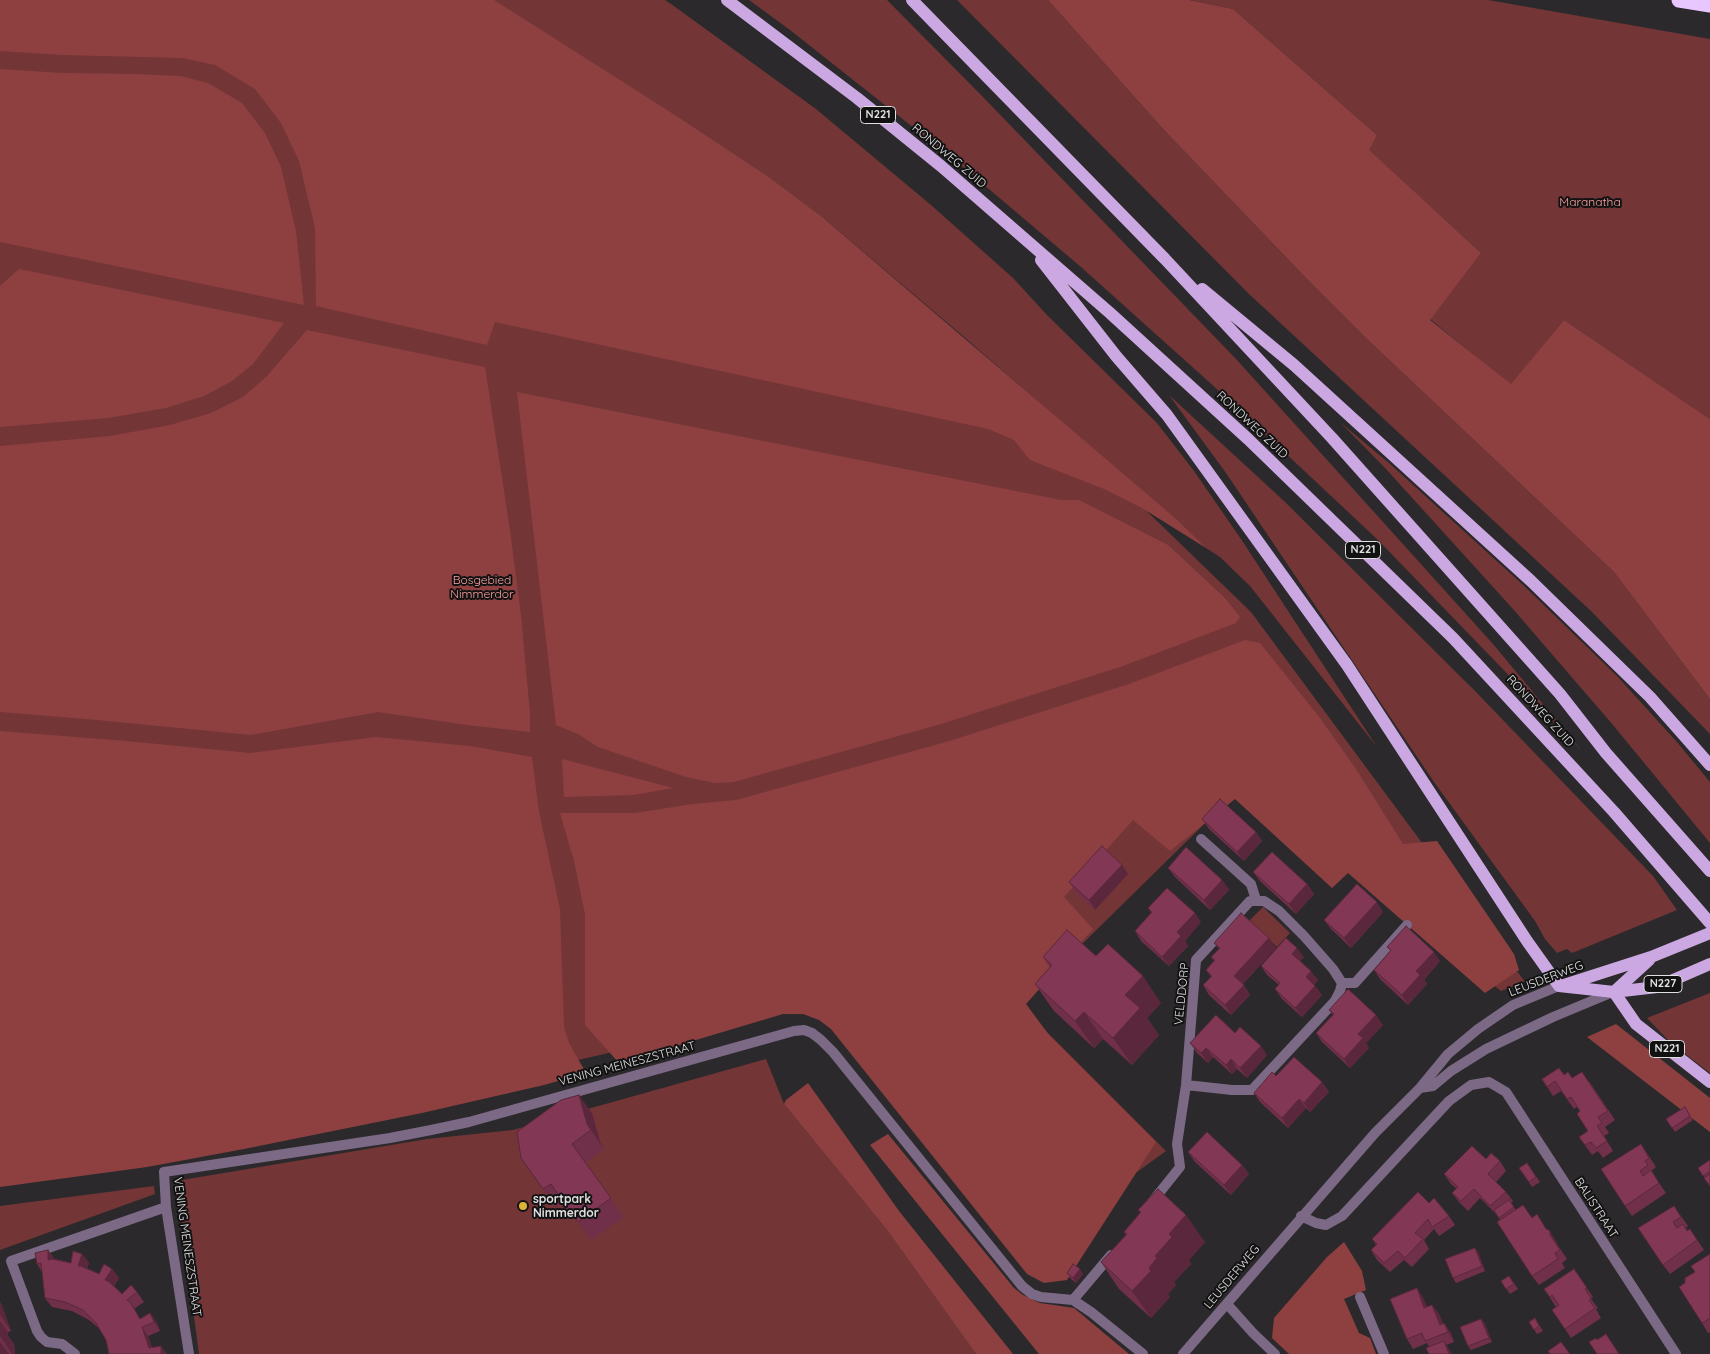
<!DOCTYPE html>
<style>
body{margin:0}
canvas{display:block;background:#2b292b}
</style>
<canvas width="1710" height="1354"></canvas>
<script>
const context = document.querySelector('canvas').getContext('2d');
context.lineJoin = 'round';
function paint(path, color) {
  context.fillStyle = color;
  context.fill(path, 'evenodd');
}
function shape(rows) {
  const path = new Path2D();
  for (const r of rows) {
    path.moveTo(r[0], r[1]);
    for (let i = 2; i < r.length; i += 2) path.lineTo(r[i], r[i + 1]);
  }
  return path;
}
function trace(path, color, width, dash) {
  context.strokeStyle = color;
  context.lineWidth = width;
  context.lineCap = dash ? 'butt' : 'round';
  context.setLineDash(dash || []);
  context.stroke(path);
}
function write(font, color, halo, rows, align = 'center') {
  context.font = font + ' Quicksand,sans-serif';
  context.lineWidth = 4;
  context.setLineDash([]);
  context.textBaseline = 'middle';
  context.strokeStyle = halo;
  context.fillStyle = color;
  for (const [text, x, y, turn = 0] of rows) {
    context.save();
    context.translate(x, y);
    context.rotate((+turn || 0) * Math.PI / 180);
    context.textAlign = isNaN(turn) ? turn : align;
    if (halo) context.strokeText(text, 0, 0);
    context.fillText(text, 0, 0);
    context.restore();
  }
}
paint(shape([
 [0,0,665,0,671,4,816,109,931,205,1013,278,1047,315,1157,423,1194,471,1241,539,1377,747,1250,586,1220,557,1206,548,963,336,821,216,769,177,677,116,507,9,1067,434,1251,612,1525,982,1501,991,1245,784,1020,1005,1166,1151,1137,1172,891,989,256,1133,0,1163],
 [749,0,887,0,983,97,1237,360,1493,644,1581,750,1377,539,1218,390,1081,267,957,162,790,30],
 [957,0,1048,0,1164,130,1305,277,1369,341,1614,572,1710,699,1710,734,1591,611,1249,294],
 [1189,0,1488,0,1710,39,1710,419,1564,320,1511,385,1430,319,1481,253,1368,150,1377,135,1233,9],
 [1169,395,1284,501,1476,692,1653,876,1677,910,1572,953,1567,949,1557,953,1545,939,1535,921,1434,782,1226,473],
 [1341,423,1390,464,1522,584,1617,676,1676,741,1710,782,1710,843,1613,725,1513,609,1386,469],
 [1263,907,1290,933,1277,947,1249,921],
 [1710,993,1710,1073,1671,1043,1647,1018],
 [766,1059,784,1104,887,1230,976,1354,199,1354,176,1181,427,1139,513,1130],
 [154,1186,155,1194,0,1250,0,1206]
]), '#743536');
paint(shape([
 [0,0,494,0,677,116,769,177,821,216,1175,518,1206,548,1142,508,1104,489,1030,460,1014,440,988,429,495,322,487,345,316,306,315,228,299,161,281,123,255,89,215,65,183,58,63,55,0,51],
 [1048,0,1189,0,1233,9,1377,135,1369,150,1481,253,1430,320,1511,384,1564,320,1710,419,1710,699,1614,572,1369,341,1305,277,1164,130],
 [0,69,62,73,134,74,180,76,208,83,242,103,265,133,281,167,296,231,304,305,0,242],
 [19,269,284,323,253,364,232,381,204,396,166,408,108,418,0,427,0,286],
 [307,330,485,367,510,530,521,615,530,714,530,732,467,725,378,712,251,735,97,720,0,712,0,446,110,436,170,425,211,413,243,397,266,377],
 [517,392,1061,500,1079,500,1168,545,1225,598,1240,617,1236,623,1123,666,941,724,734,782,715,783,686,777,598,747,578,734,556,725],
 [1245,640,1260,643,1320,718,1356,769,1403,844,1437,841,1514,954,1519,970,1485,993,1348,873,1332,888,1235,799,1170,851,1133,820,1064,897,1093,929,1026,1004,1049,1035,1156,1142,1067,1280,1044,1283,1027,1274,831,1029,819,1020,803,1014,783,1014,619,1063,585,1025,585,914,574,861,560,813,635,813,693,804,736,800,946,742,1129,684],
 [0,731,126,741,250,753,376,737,470,746,532,757,539,812,560,909,564,1027,569,1043,586,1073,544,1085,422,1113,244,1149,147,1167,0,1187],
 [562,759,673,788,633,795,564,797],
 [1616,1024,1710,1098,1710,1132,1587,1037],
 [808,1083,899,1211,1013,1354,976,1354,887,1230,784,1104,786,1100],
 [888,1134,1014,1288,1023,1295,1040,1303,1074,1308,1129,1354,1039,1354,870,1145],
 [1344,1242,1362,1271,1366,1290,1344,1299,1359,1333,1370,1338,1376,1354,1289,1354,1272,1338,1274,1318,1327,1257]
]), '#8e4041');
trace(shape([
 [1201,839,1251,884,1256,900],
 [1342,983,1355,983,1407,925],
 [1152,1202,1180,1167,1177,1144,1186,1085,1196,960,1250,901,1264,901,1279,911,1304,936,1333,969,1342,983,1340,991,1335,1001,1252,1090,1232,1090,1186,1085],
 [1301,1216,1316,1223,1326,1225,1342,1216,1449,1101,1471,1085,1489,1082,1506,1092,1676,1354],
 [1360,1297,1384,1354],
 [1073,1300,1111,1255],
 [1227,1304,1253,1333,1275,1354],
 [75,1354,62,1344,47,1342,41,1337,37,1331,11,1261,166,1207],
 [189,1354,166,1207,164,1172,390,1138,431,1130,469,1122,794,1031,804,1030,812,1033,821,1040,833,1052,1022,1286,1032,1294,1041,1297,1073,1300,1091,1312,1143,1354]
]), '#7b6986', 10);
trace(shape([
 [1420,1088,1433,1086,1451,1071,1486,1049,1553,1017,1613,992],
 [1183,1354,1375,1133,1420,1088,1448,1054,1478,1029,1513,1005,1559,986]
]), '#7b6986', 10);
trace(shape([
 [727,0,857,98,941,166,1110,313,1248,439,1453,638,1614,812,1710,923],
 [912,0,1165,259,1332,438,1560,694,1606,753,1710,871],
 [1041,260,1116,356,1167,415,1347,665,1527,941,1559,986,1614,992,1657,987,1710,964],
 [1202,289,1294,365,1531,581,1650,697,1710,765],
 [1564,985,1651,957,1710,933],
 [1614,992,1636,1024,1710,1082],
 [1614,992,1649,960]
]), '#cca8e3', 12);
trace(shape([
 [1679,0,1710,5]
]), '#e8c6ff', 15);
paint(shape([
 [1202,819,1256,832,1262,841,1244,861,1209,829],
 [1122,865,1128,874,1095,910,1075,891,1069,882],
 [1168,868,1222,880,1229,890,1210,910,1175,877],
 [1253,872,1307,884,1314,894,1296,914,1260,881],
 [1148,908,1201,922,1185,941,1188,946,1169,966,1141,941,1135,931,1151,913],
 [1383,912,1351,948,1331,929,1324,920],
 [1214,943,1276,948,1243,984,1250,995,1231,1015,1209,995,1203,985,1211,977,1206,970,1214,961,1211,957,1219,949],
 [1387,947,1440,961,1424,980,1427,984,1408,1005,1380,979,1374,970,1391,951],
 [1096,956,1161,1003,1147,1018,1159,1035,1132,1065,1103,1039,1094,1048,1054,1011,1035,984,1050,968,1043,957],
 [1304,957,1300,961,1318,980,1314,985,1322,995,1302,1017,1282,999,1275,989,1279,985,1267,975,1261,966],
 [1329,1010,1383,1025,1366,1043,1369,1048,1350,1068,1322,1042,1316,1033,1333,1015],
 [1235,1033,1267,1055,1247,1078,1237,1069,1232,1074,1213,1057,1208,1063,1197,1053,1190,1043],
 [1564,1075,1572,1078,1589,1081,1615,1120,1605,1127,1609,1133,1604,1136,1613,1151,1603,1158,1598,1151,1592,1155,1579,1137,1588,1131,1580,1111,1577,1107,1574,1109,1561,1091,1553,1096,1542,1079],
 [1276,1076,1322,1082,1329,1092,1310,1112,1306,1108,1288,1128,1260,1102,1254,1093],
 [1685,1107,1693,1120,1675,1132,1666,1119],
 [592,1113,600,1142,604,1149,585,1163,624,1217,591,1240,564,1203,556,1208,521,1158],
 [1641,1144,1656,1167,1651,1171,1666,1193,1632,1216,1625,1206],
 [1188,1152,1242,1165,1249,1174,1231,1195,1195,1162],
 [1486,1159,1500,1161,1506,1171,1496,1182,1506,1192,1513,1201,1511,1203,1516,1210,1532,1217,1547,1230,1556,1241,1557,1244,1567,1259,1562,1263,1565,1268,1539,1285,1532,1276,1500,1220,1497,1215,1480,1198,1468,1211,1459,1202,1452,1193,1456,1188,1451,1184,1444,1174],
 [1710,1160,1710,1186,1698,1168],
 [1527,1163,1540,1182,1532,1187,1519,1168],
 [1429,1203,1449,1216,1455,1225,1439,1236,1434,1229,1424,1240,1429,1249,1412,1267,1404,1260,1390,1272,1377,1260,1371,1250,1376,1245,1372,1239],
 [1674,1206,1688,1226,1686,1228,1688,1231,1690,1229,1704,1250,1670,1274,1663,1265],
 [1138,1210,1205,1242,1189,1260,1191,1264,1174,1282,1176,1285,1168,1294,1170,1297,1151,1318,1119,1289,1101,1262,1126,1235,1124,1232,1141,1213],
 [1478,1252,1485,1271,1456,1283,1453,1278],
 [82,1254,89,1263,87,1268,99,1274,112,1269,119,1278,114,1286,122,1294,137,1292,144,1302,134,1309,140,1319,150,1313,157,1323,160,1331,148,1336,152,1348,167,1354,106,1340,101,1330,89,1320,72,1311,52,1307,45,1298,42,1272,37,1264,55,1259,71,1263],
 [1710,1254,1710,1332,1708,1333,1702,1323,1685,1283],
 [1574,1269,1593,1297,1591,1299,1598,1308,1596,1309,1601,1318,1571,1338,1552,1310,1559,1305,1556,1307,1544,1289],
 [1067,1273,1083,1274,1076,1283,1070,1278],
 [1509,1276,1518,1289,1510,1294,1501,1281],
 [1417,1288,1423,1298,1427,1307,1432,1305,1439,1314,1443,1324,1444,1323,1451,1333,1454,1342,1446,1345,1450,1351,1429,1347,1427,1343,1413,1349,1407,1339],
 [0,1302,2,1306,11,1331,8,1332,8,1336,14,1344,15,1354,0,1354],
 [1535,1318,1543,1331,1537,1334,1529,1322],
 [1481,1319,1485,1324,1492,1342,1471,1350,1468,1346]
]), '#703049');
paint(shape([
 [1256,832,1262,841,1244,861,1237,852],
 [1122,865,1128,874,1095,910,1089,900],
 [1222,880,1229,890,1210,910,1204,900],
 [1307,884,1314,894,1296,914,1289,904],
 [1377,902,1383,912,1351,948,1344,938],
 [1195,913,1201,922,1185,941,1188,946,1169,966,1162,957,1177,932],
 [1269,938,1276,948,1241,986,1234,976],
 [1297,948,1304,957,1299,963,1292,954],
 [1434,952,1440,961,1424,980,1427,984,1408,1005,1402,995,1416,971],
 [1311,971,1318,980,1312,987,1306,977],
 [1143,976,1161,1003,1147,1018,1159,1035,1132,1065,1113,1038,1125,995],
 [1244,985,1250,995,1231,1015,1225,1005],
 [1315,986,1322,995,1302,1017,1295,1008],
 [1084,1012,1103,1039,1094,1048,1075,1021],
 [1376,1015,1383,1025,1366,1043,1369,1048,1350,1068,1344,1059,1358,1034],
 [1261,1046,1267,1055,1247,1078,1240,1068],
 [1206,1048,1213,1057,1208,1063,1201,1053],
 [1231,1059,1237,1069,1232,1074,1226,1065],
 [1322,1082,1329,1092,1310,1112,1304,1103],
 [579,1095,592,1113,600,1142,604,1149,587,1124],
 [1299,1099,1306,1108,1288,1128,1282,1118],
 [1242,1165,1249,1174,1231,1195,1224,1185],
 [1537,1214,1550,1234,1550,1231,1556,1241,1557,1245],
 [1186,1215,1205,1242,1189,1260,1191,1264,1174,1282,1176,1285,1168,1294,1170,1297,1151,1318,1132,1291,1149,1268,1155,1256,1169,1234],
 [1475,1248,1478,1252,1485,1271,1482,1266],
 [48,1250,55,1259,55,1270,48,1260],
 [82,1254,89,1263,84,1275,78,1266],
 [112,1269,119,1278,111,1289,105,1280],
 [1080,1269,1083,1274,1076,1283,1073,1278],
 [1417,1288,1423,1298,1431,1317,1424,1308],
 [0,1302,2,1306,11,1331,0,1315],
 [1432,1305,1439,1314,1447,1334,1440,1325],
 [150,1313,157,1323,160,1331,154,1322],
 [1481,1319,1485,1324,1492,1342,1489,1338],
 [0,1321,8,1332,8,1336,14,1344,15,1354,12,1354,0,1336],
 [1444,1323,1451,1333,1454,1342,1448,1332],
 [142,1327,148,1336,154,1354,149,1348],
 [1444,1341,1450,1351,1452,1354,1449,1354],
 [0,1342,9,1354,0,1354],
 [161,1346,167,1354,161,1354]
]), '#5b273c');
const building = shape([
 [1220,799,1256,832,1237,852,1202,819,1220,799],
 [1102,846,1122,865,1089,900,1069,882,1102,846],
 [1186,847,1222,880,1204,900,1168,868,1186,847],
 [1272,852,1307,884,1289,904,1253,872,1272,852],
 [1357,884,1377,902,1344,938,1324,920,1357,884],
 [1167,888,1195,913,1177,932,1181,936,1162,957,1135,931,1152,912,1148,908,1167,888],
 [1241,913,1269,938,1234,976,1244,985,1225,1005,1203,985,1212,976,1206,970,1215,960,1211,957,1220,948,1214,943,1241,913],
 [1406,926,1434,952,1416,971,1420,975,1402,995,1374,970,1391,950,1387,947,1406,926],
 [1067,930,1096,956,1108,944,1143,976,1125,995,1140,1008,1113,1038,1084,1012,1075,1021,1035,984,1052,965,1043,957,1067,930],
 [1286,938,1297,948,1292,954,1311,971,1306,977,1315,986,1295,1008,1275,989,1280,983,1261,966,1286,938],
 [1348,989,1376,1015,1358,1034,1363,1038,1344,1059,1316,1033,1334,1014,1329,1010,1348,989],
 [1216,1015,1235,1033,1240,1027,1261,1046,1240,1068,1231,1059,1226,1065,1206,1048,1201,1053,1190,1043,1216,1015],
 [1294,1057,1322,1082,1304,1103,1299,1099,1282,1118,1254,1093,1272,1072,1276,1076,1294,1057],
 [1559,1068,1564,1075,1568,1072,1572,1078,1582,1072,1608,1111,1598,1117,1602,1123,1597,1126,1607,1141,1596,1148,1591,1142,1585,1145,1579,1137,1588,1131,1577,1114,1580,1111,1571,1097,1567,1099,1555,1081,1547,1087,1542,1079,1559,1068],
 [579,1095,587,1124,591,1130,572,1144,611,1198,578,1222,551,1184,543,1189,521,1158,517,1132,561,1100,579,1095],
 [1685,1107,1690,1116,1672,1128,1666,1119,1685,1107],
 [1207,1132,1242,1165,1224,1185,1188,1152,1207,1132],
 [1641,1144,1649,1158,1645,1161,1648,1165,1640,1171,1643,1176,1651,1170,1659,1183,1625,1206,1601,1169,1641,1144],
 [1472,1146,1486,1159,1491,1153,1500,1161,1488,1174,1506,1192,1490,1206,1474,1189,1461,1201,1452,1193,1458,1187,1444,1174,1472,1146],
 [1710,1160,1710,1171,1703,1176,1698,1168,1710,1160],
 [1527,1163,1536,1177,1529,1182,1519,1168,1527,1163],
 [1710,1174,1710,1186,1704,1178,1710,1174],
 [1158,1189,1186,1215,1169,1234,1172,1237,1155,1256,1157,1258,1149,1268,1151,1271,1132,1291,1101,1262,1127,1234,1124,1232,1141,1212,1138,1210,1158,1189],
 [1418,1192,1429,1203,1434,1198,1449,1216,1432,1227,1428,1219,1415,1233,1423,1239,1405,1258,1398,1251,1384,1263,1371,1250,1377,1244,1372,1239,1418,1192],
 [1509,1200,1514,1207,1499,1218,1494,1210,1509,1200],
 [1523,1205,1532,1218,1537,1214,1546,1229,1550,1231,1550,1235,1560,1250,1555,1253,1558,1259,1532,1276,1497,1222,1523,1205],
 [1674,1206,1681,1217,1673,1222,1677,1228,1683,1224,1687,1231,1690,1229,1697,1240,1663,1265,1638,1228,1674,1206],
 [1475,1248,1482,1266,1453,1278,1445,1259,1475,1248],
 [48,1250,48,1260,52,1259,71,1263,73,1251,82,1254,78,1266,81,1266,99,1274,104,1264,112,1269,105,1280,108,1281,122,1294,131,1285,137,1292,127,1300,130,1302,140,1319,150,1313,154,1322,142,1327,149,1348,161,1346,161,1354,109,1354,106,1340,96,1323,83,1310,65,1302,45,1298,41,1263,37,1264,35,1253,48,1250],
 [1710,1254,1710,1318,1702,1323,1679,1287,1685,1283,1685,1278,1695,1272,1691,1266,1710,1254],
 [1073,1264,1080,1269,1073,1278,1067,1273,1073,1264],
 [1574,1269,1587,1288,1585,1289,1591,1298,1589,1300,1595,1308,1565,1329,1552,1310,1559,1305,1552,1295,1550,1297,1544,1289,1574,1269],
 [1509,1276,1514,1284,1506,1289,1501,1281,1509,1276],
 [1417,1288,1424,1308,1432,1305,1440,1325,1444,1323,1448,1332,1425,1341,1422,1333,1407,1339,1390,1299,1417,1288],
 [1535,1318,1539,1326,1534,1330,1529,1322,1535,1318],
 [1481,1319,1489,1338,1468,1346,1460,1327,1481,1319],
 [1606,1334,1619,1354,1597,1354,1589,1342,1596,1338,1597,1340,1606,1334],
 [1444,1341,1449,1354,1429,1354,1426,1348,1444,1341],
 [1561,1342,1570,1354,1550,1354,1548,1351,1561,1342]
]);
paint(building, '#823855');
trace(building, '#5b273c', 1);
for (const [x, y, r, color] of [
 [523,1206,5,"#dbb233"]
]) {
  const dot = new Path2D();
  dot.arc(x, y, r, 0, 2 * Math.PI);
  context.fillStyle = color;
  context.fill(dot);
  trace(dot, '#131213', 2);
}
for (const [x, y, w] of [
 [878,115,35],
 [1363,550,35],
 [1663,984,38],
 [1667,1049,35]
]) {
  const box = new Path2D();
  box.roundRect(x - w / 2, y - 8.5, w, 17, 4);
  context.fillStyle = '#131213';
  context.fill(box);
  trace(box, '#e1e0e1', 1);
}
write('bold 11px', '#e1e0e1', null, [
 ["N221",878,115],
 ["N221",1363,550],
 ["N227",1663,984],
 ["N221",1667,1049]
]);
write('12px', '#e1e0e1', '#131213', [
 ["RONDWEG ZUID",949,156,40],
 ["RONDWEG ZUID",1252,425,43],
 ["RONDWEG ZUID",1540,711,47],
 ["LEUSDERWEG",1546,979,-21],
 ["VELDDORP",1182,994,-84],
 ["VENING MEINESZSTRAAT",627,1064,-15],
 ["BALISTRAAT",1596,1208,57],
 ["VENING MEINESZSTRAAT",187,1247,82],
 ["LEUSDERWEG",1232,1277,-50]
]);
write('12px', '#fda2a1', '#131213', [
 ["Maranatha",1590,202],
 ["Bosgebied",482,580],
 ["Nimmerdor",482,594]
]);
write('bold 12px', '#e1e0e1', '#131213', [
 ["sportpark",533,1199],
 ["Nimmerdor",533,1213]
], 'left');
</script>
